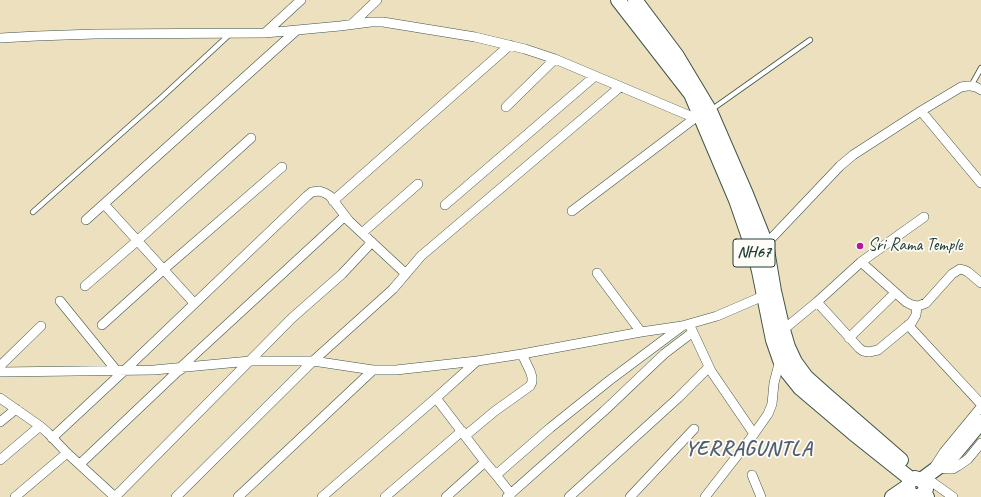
<!DOCTYPE html>
<style>
body{margin:0}
canvas{display:block;background:#ede0be}
</style>
<canvas width="981" height="497"></canvas>
<script>
const context = document.querySelector('canvas').getContext('2d');
context.lineJoin = 'round';
function shape(rows) {
  const path = new Path2D();
  for (const r of rows) {
    path.moveTo(r[0], r[1]);
    for (let i = 2; i < r.length; i += 2) path.lineTo(r[i], r[i + 1]);
  }
  return path;
}
function trace(path, color, width, dash) {
  context.strokeStyle = color;
  context.lineWidth = width;
  context.lineCap = dash ? 'butt' : 'round';
  context.setLineDash(dash || []);
  context.stroke(path);
}
function write(font, color, halo, rows, align = 'center') {
  context.font = font + ' Caveat,sans-serif';
  context.lineWidth = 3.5;
  context.setLineDash([]);
  context.textBaseline = 'middle';
  context.strokeStyle = halo;
  context.fillStyle = color;
  for (const [text, x, y, turn = 0] of rows) {
    context.save();
    context.translate(x, y);
    context.rotate((+turn || 0) * Math.PI / 180);
    context.textAlign = isNaN(turn) ? turn : align;
    if (halo) context.strokeText(text, 0, 0);
    context.fillText(text, 0, 0);
    context.restore();
  }
}
const service = shape([
 [971,86,981,68],
 [711,110,810,40],
 [33,212,161,98,230,34]
]);
const minor = shape([
 [352,24,377,0],
 [265,33,301,0],
 [0,38,37,36,95,34,265,33,340,26,371,22,383,22,475,37,525,49,555,59,695,118,704,115],
 [506,107,555,59],
 [921,111,981,183],
 [333,201,510,45],
 [104,204,194,303],
 [445,205,595,76],
 [572,211,695,118],
 [86,220,297,30],
 [362,233,418,184],
 [766,244,840,166,853,155,921,111,961,87,967,86,971,86,976,87,981,90],
 [861,262,906,302,912,305,917,306,921,305,926,303,952,274,960,269,964,270,968,272,981,283],
 [597,273,641,332],
 [85,286,137,241,251,138],
 [60,301,116,370],
 [817,302,859,348,863,351,869,352,878,350,912,322,916,315,917,306],
 [102,325,163,270,282,167],
 [908,325,981,404],
 [691,328,711,371,754,434],
 [783,330,817,302,861,262,924,217],
 [849,338,895,293],
 [0,366,41,326],
 [181,367,345,216],
 [0,372,154,370,250,361,313,361,373,370,396,370,477,361,522,354,641,332,682,326,717,316,768,294],
 [0,398,40,426,48,433,67,453,115,497],
 [436,398,485,462,496,475,511,494],
 [0,422,16,409],
 [465,436,495,411,530,386,532,382,532,377,530,371,522,354],
 [52,438,125,370,307,196,312,192,319,191,325,193,330,196,349,221,406,274],
 [0,460,40,426],
 [80,464,177,372,185,367],
 [935,466,944,452,981,407],
 [937,468,948,469,953,469,958,466,968,459,981,443],
 [496,475,550,428,610,380,681,327],
 [752,475,761,497],
 [925,477,953,497],
 [15,497,67,453],
 [115,497,292,318,342,274,372,242],
 [176,497,313,361,393,289,421,256,620,87],
 [238,497,373,370],
 [322,497,436,398,477,361],
 [385,497,462,431],
 [446,497,485,462],
 [507,497,604,411,664,354,693,332],
 [569,497,678,398,709,367],
 [630,497,694,429],
 [705,497,754,434,768,414,772,404,774,383,780,360]
]);
const trunk = shape([
 [618,0,691,94,736,200,755,255,759,271,773,340,780,360,788,373,800,388,853,433,912,480],
 [635,0,677,56,710,111,746,194,766,244,774,291,783,330,788,347,795,362,806,377,825,394,901,460],
 [921,480,952,457,981,422],
 [924,492,922,495,919,496,915,496,912,495,909,492,908,489,909,482,915,478,921,480,926,485,926,489,924,492,927,497],
 [892,497,908,486]
]);
trace(service, '#3e5549', 6);
trace(minor, '#3e5549', 10);
trace(trunk, '#3e5549', 16);
trace(service, '#fff', 4.5);
trace(minor, '#fff', 9);
trace(trunk, '#fff', 14);
for (const [x, y, r, color] of [
 [860,246,4,"#b5179e"]
]) {
  const dot = new Path2D();
  dot.arc(x, y, r, 0, 2 * Math.PI);
  context.fillStyle = color;
  context.fill(dot);
  trace(dot, '#fdfcf7', 1.5);
}
for (const [x, y, w] of [
 [754,253,42]
]) {
  const box = new Path2D();
  box.roundRect(x - w / 2, y - 14, w, 28, 3);
  context.fillStyle = '#fdfcf7';
  context.fill(box);
  trace(box, '#1f3d34', 1);
}
write('bold 16px', '#1f3d34', null, [
 ["NH67",754,253]
]);
write('17px', '#1f3d34', '#fdfcf7', [
 ["Sri Rama Temple",868,246]
], 'left');
context.letterSpacing = '1px';
write('bold 21px', '#515f73', '#fdfcf7', [
 ["YERRAGUNTLA",749,449]
]);
context.letterSpacing = '0px';
</script>
